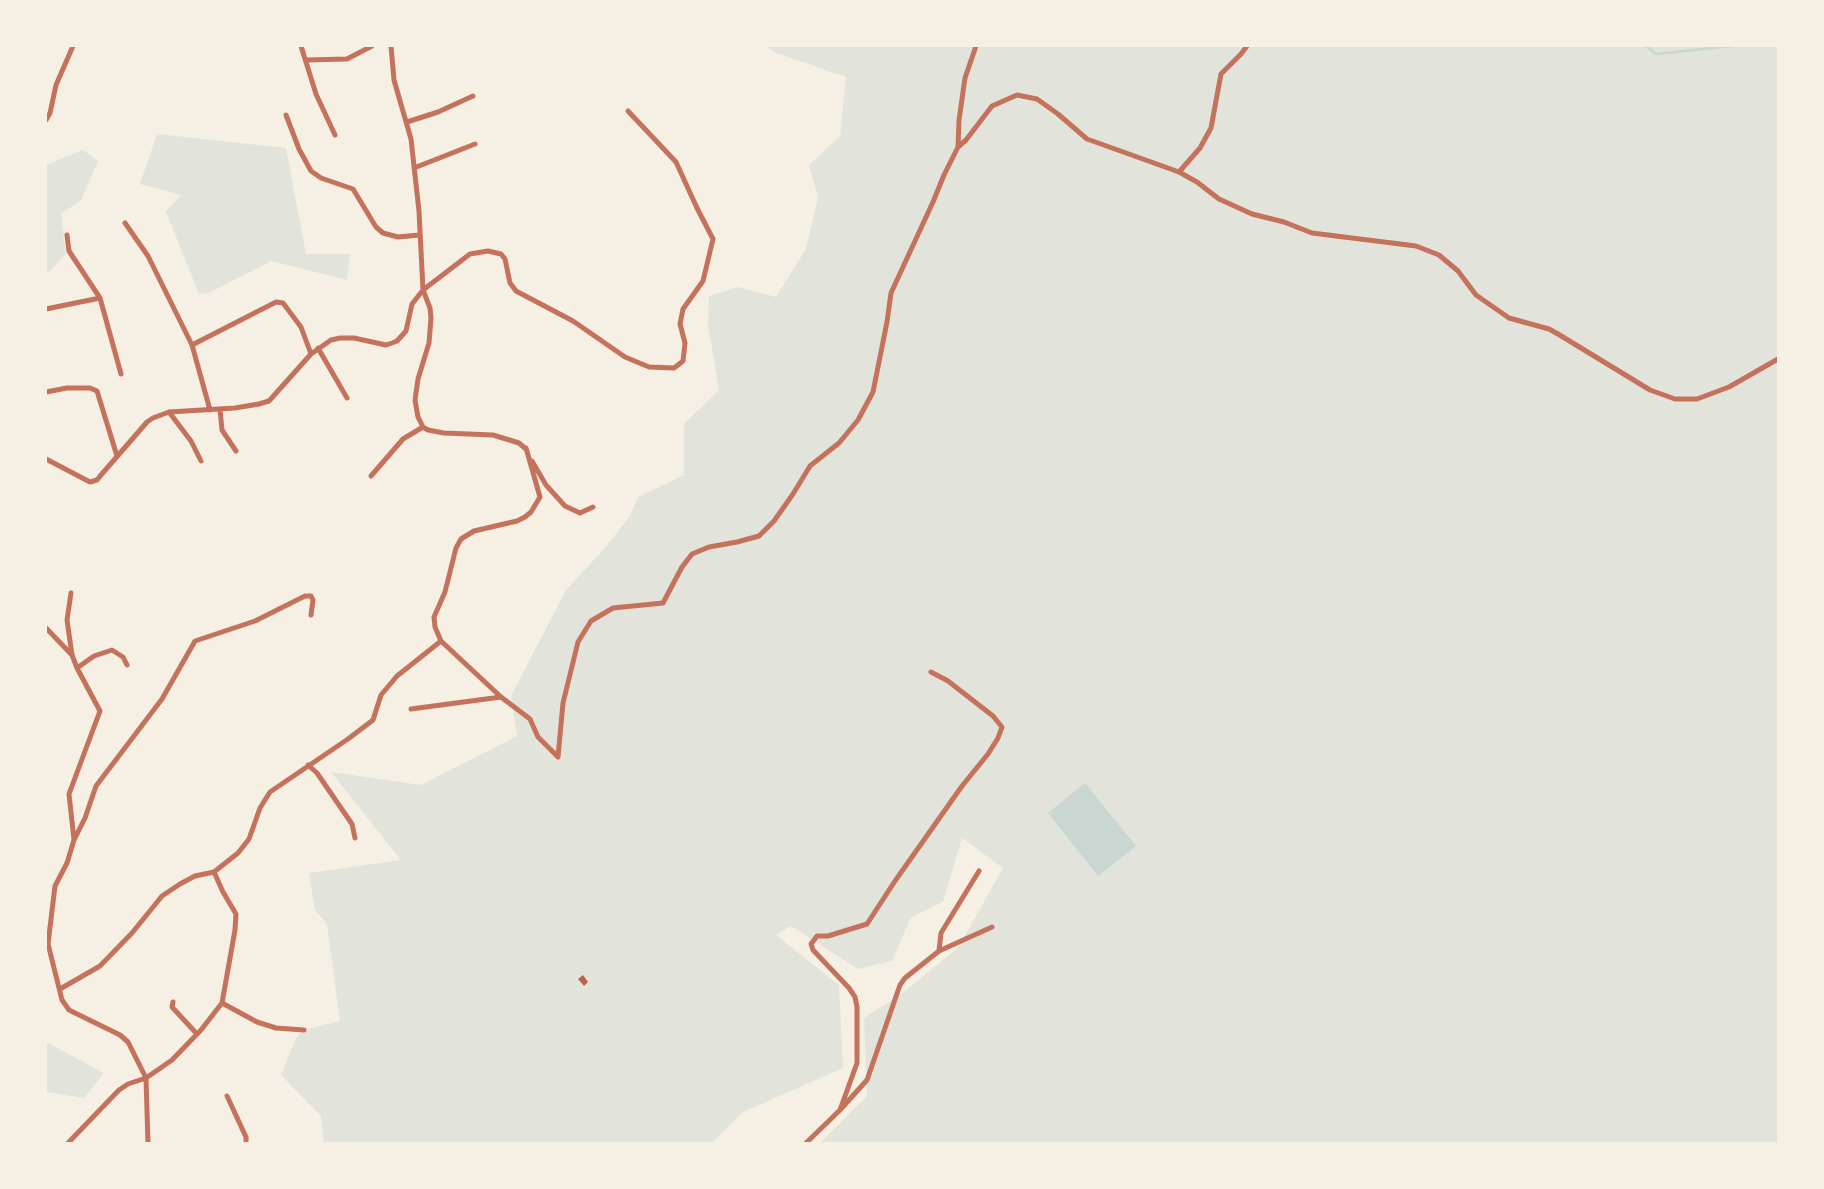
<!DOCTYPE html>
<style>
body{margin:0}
#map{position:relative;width:1824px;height:1189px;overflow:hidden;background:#f6efe4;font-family:Cabin,sans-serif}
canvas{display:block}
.frame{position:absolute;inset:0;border:47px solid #f6efe4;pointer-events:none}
</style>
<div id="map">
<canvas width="1824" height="1189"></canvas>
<div class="frame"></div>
</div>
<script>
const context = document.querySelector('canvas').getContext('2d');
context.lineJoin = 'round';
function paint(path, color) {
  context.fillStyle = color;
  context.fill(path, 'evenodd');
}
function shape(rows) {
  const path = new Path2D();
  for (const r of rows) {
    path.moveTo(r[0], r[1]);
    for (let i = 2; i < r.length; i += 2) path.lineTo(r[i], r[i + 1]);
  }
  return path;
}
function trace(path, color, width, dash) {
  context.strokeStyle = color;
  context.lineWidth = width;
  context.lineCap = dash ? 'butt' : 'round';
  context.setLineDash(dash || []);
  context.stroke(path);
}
paint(shape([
 [765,46,1778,46,1778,1143,820,1143,867,1096,864,1018,900,995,958,948,1003,868,962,838,943,902,911,917,892,961,858,969,791,926,776,935,839,985,843,1068,743,1112,712,1143,324,1143,321,1116,281,1075,296,1038,304,1030,340,1021,327,924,315,910,309,873,401,860,331,772,421,785,517,736,511,696,566,590,604,549,630,516,638,497,684,475,684,424,719,390,708,325,709,296,738,287,776,297,806,249,818,197,809,165,840,136,846,77,776,53],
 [157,134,286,148,306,254,350,254,347,280,271,261,209,293,199,294,166,212,181,195,140,184],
 [83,150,98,161,81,200,61,214,66,254,48,273,46,273,46,165],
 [46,1042,104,1073,84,1098,46,1092]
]), '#e2e4dc');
paint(shape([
 [1085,783,1136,846,1098,876,1048,813]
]), '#c9d6d2');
trace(shape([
 [1646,46,1656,54,1732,46]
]), '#c9d6d2', 2.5);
paint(shape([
 [583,975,588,982,584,986,578,979]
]), '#bf614a');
trace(shape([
 [301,46,316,94,335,135],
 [391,46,394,80,411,139,419,211,423,290,430,308,431,318,429,343,418,379,415,400,418,417,423,427,428,430,444,433,493,435,519,443,526,449],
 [306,60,347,59,372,46],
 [286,115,299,149,311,171,321,178,353,189,376,227,383,233,398,237,419,235],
 [46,120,50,113,56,85,73,46],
 [407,122,438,112,473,96],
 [958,147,959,120,965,78,976,46],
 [414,168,475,144],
 [1179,172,1200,148,1211,128,1221,74,1241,54,1247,46],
 [125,223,148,256,192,345,210,410],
 [67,235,69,251,100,298],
 [46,309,100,298,121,374],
 [192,345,276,302,283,303,301,327,311,354],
 [318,348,347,398],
 [46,392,67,388,90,388,97,391,117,456],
 [220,409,222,430,236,451],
 [169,412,191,441,201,461],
 [526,448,540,497,531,512,525,517,517,521,474,531,461,539,456,548,445,592,434,617,435,627,441,641,501,697,530,719,538,737,558,757,563,703,578,642,591,621,613,608,663,603,682,567,692,554,709,547,737,542,759,536,774,521,793,494,810,466,839,443,858,420,873,392,887,322,891,293,933,202,944,175,958,147,966,140,992,106,1017,95,1037,99,1058,114,1087,139,1179,172,1197,182,1219,199,1252,214,1284,222,1312,233,1416,246,1439,255,1458,271,1476,295,1509,318,1549,329,1558,334,1650,390,1675,399,1697,399,1729,387,1778,359],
 [46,459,90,482,97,480,101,475,147,422,153,418,169,412,235,408,259,404,269,401,311,354,331,340,340,338,354,338,386,345,392,343,397,341,406,331,412,304,423,290,470,254,488,251,501,254,505,259,510,283,516,291,573,321,625,357,649,367,674,368,683,361,685,343,680,324,683,309,703,281,713,239,697,208,676,162,628,111],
 [532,461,546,485,565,506,580,513,593,507],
 [371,476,403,439,423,427],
 [71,593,67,620,72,655],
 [46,628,72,655,77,668,100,711,69,794,74,840],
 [77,668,94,656,112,650,123,657,127,665],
 [411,709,501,697],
 [308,765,317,773,352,824,355,838],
 [939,951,941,933,979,871],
 [60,989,100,966,132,933,162,896,180,884,195,876,214,872],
 [173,1002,172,1007,197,1034],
 [222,1003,257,1022,276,1028,304,1030],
 [227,1096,246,1137,246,1144],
 [840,1110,857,1063,857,1007,855,997,849,988,813,950,811,944,817,936,828,936,867,924,895,881,962,786,988,754,998,738,1002,727,993,716,948,681,931,672],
 [67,1144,119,1090,128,1084,146,1078,172,1060,201,1030,222,1003,235,930,236,914,223,892,214,872,238,853,249,839,260,808,270,792,348,739,373,720,381,695,397,676,441,641],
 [148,1144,146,1078,128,1042,120,1035,69,1010,62,1000,48,944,55,886,67,863,74,840,85,818,96,786,162,699,195,641,255,621,305,596,311,596,313,600,311,615],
 [805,1144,840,1110,867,1080,900,985,905,978,939,951,992,927]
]), '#c5725c', 5);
</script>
